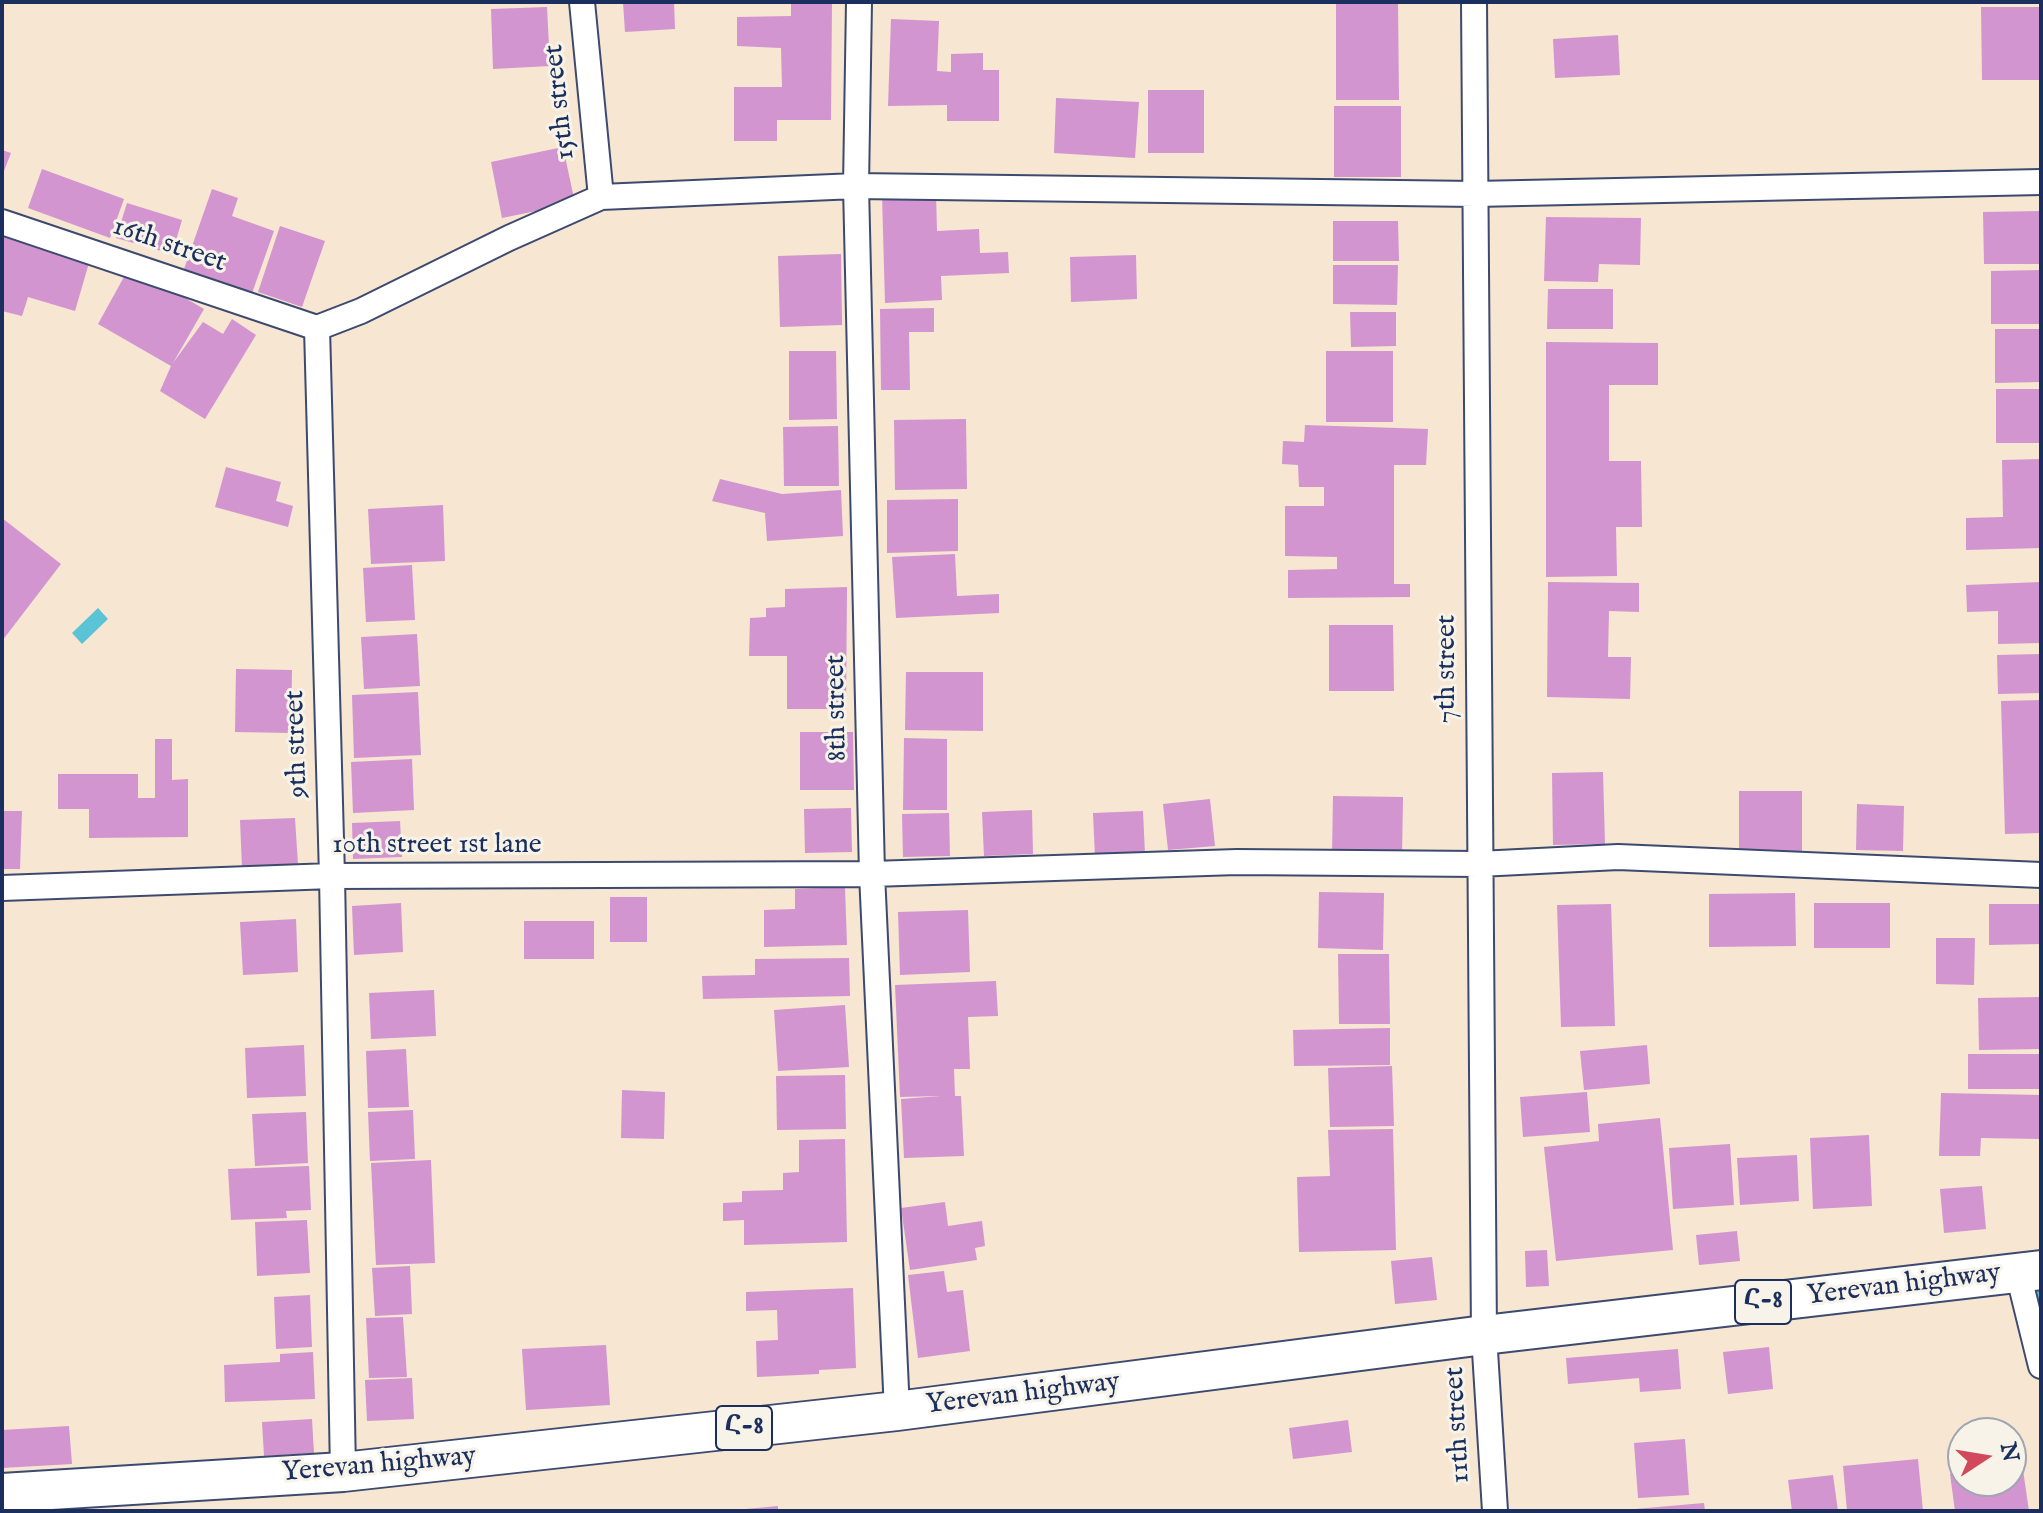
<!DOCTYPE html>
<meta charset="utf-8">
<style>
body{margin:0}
#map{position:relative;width:2043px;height:1513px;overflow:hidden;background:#f6e6d2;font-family:"IM FELL English",serif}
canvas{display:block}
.frame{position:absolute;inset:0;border:4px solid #1b2f5e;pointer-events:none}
.north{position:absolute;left:1947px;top:1417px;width:80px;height:80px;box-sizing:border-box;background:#f7f3e8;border:2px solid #9fa5b1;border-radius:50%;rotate:78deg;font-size:22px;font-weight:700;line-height:32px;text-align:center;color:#1b2f5e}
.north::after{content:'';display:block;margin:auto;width:28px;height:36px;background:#d1495b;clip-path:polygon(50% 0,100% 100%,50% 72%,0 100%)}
</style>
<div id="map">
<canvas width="2043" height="1513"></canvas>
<div class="frame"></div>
<div class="north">N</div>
</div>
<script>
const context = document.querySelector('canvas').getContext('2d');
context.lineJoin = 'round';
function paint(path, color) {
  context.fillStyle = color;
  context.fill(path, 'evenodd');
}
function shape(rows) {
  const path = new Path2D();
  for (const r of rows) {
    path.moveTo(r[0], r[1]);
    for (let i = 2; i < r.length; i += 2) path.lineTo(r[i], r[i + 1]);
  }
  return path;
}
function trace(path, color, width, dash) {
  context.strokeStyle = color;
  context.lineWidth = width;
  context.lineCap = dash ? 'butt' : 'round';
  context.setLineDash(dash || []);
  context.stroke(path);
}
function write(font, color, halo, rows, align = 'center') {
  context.font = font + ' "IM FELL English","Noto Serif Armenian",serif';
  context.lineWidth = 6;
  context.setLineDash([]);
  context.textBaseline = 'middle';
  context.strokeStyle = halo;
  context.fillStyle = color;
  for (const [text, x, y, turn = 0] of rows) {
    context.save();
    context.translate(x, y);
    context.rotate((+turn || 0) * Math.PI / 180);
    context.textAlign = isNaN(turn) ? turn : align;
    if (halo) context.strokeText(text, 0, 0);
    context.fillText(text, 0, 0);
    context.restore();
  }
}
paint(shape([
 [98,608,108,619,82,644,72,633]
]), '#5ac3d6');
trace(shape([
 [2040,1298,2041,1298]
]), '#5ac3d6', 34);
paint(shape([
 [623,2,674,2,675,29,625,32],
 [791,2,832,2,831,120,777,120,777,141,734,141,734,87,782,87,781,48,737,46,737,17,791,16],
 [1336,2,1398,2,1399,100,1336,100],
 [547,7,550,66,493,69,491,9],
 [1981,7,2041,7,2041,80,1982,80],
 [891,19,939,21,937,71,951,72,951,54,983,53,983,70,999,70,999,121,947,121,947,105,888,106],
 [1618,35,1620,75,1555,78,1553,39],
 [1148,90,1204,90,1204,153,1148,153],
 [1056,98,1139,102,1135,158,1054,153],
 [1334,106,1401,106,1401,177,1334,177],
 [563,147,575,203,502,218,491,162],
 [2,150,11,153,2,176],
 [42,169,124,199,110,238,28,208],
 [212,189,238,198,232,216,274,231,251,296,183,272],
 [936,193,937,231,979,229,980,253,1008,252,1009,273,941,276,942,300,885,303,882,195],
 [127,203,182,220,172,254,116,238],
 [2041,211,2041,264,1984,264,1983,212],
 [1546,217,1641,218,1640,265,1599,264,1598,282,1544,281],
 [1333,221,1398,221,1399,261,1333,261],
 [280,226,325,241,302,307,258,292],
 [2,231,91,256,75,311,28,297,22,316,2,311],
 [841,254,842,325,780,327,778,256],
 [1136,255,1137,299,1071,302,1070,257],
 [1333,265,1398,265,1397,305,1333,304],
 [130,266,204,309,173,363,203,322,223,334,232,319,256,335,205,419,160,391,171,366,98,324],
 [2041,270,2041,324,1991,324,1991,271],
 [1548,289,1613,289,1613,329,1547,329],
 [934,308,934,332,909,332,910,390,881,390,880,309],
 [1350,312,1396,312,1396,346,1351,347],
 [1995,329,2041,329,2041,382,1995,383],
 [1546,342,1658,343,1658,385,1609,385,1609,461,1641,461,1642,527,1616,527,1617,576,1546,577],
 [789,351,836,351,837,419,789,420],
 [1326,351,1393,351,1393,422,1326,422],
 [1996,389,2041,389,2041,443,1996,443],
 [966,419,967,489,895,490,894,420],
 [1305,425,1428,429,1426,465,1394,465,1394,584,1410,584,1410,597,1288,598,1288,570,1337,569,1337,557,1285,556,1285,506,1324,506,1324,487,1299,487,1298,465,1282,464,1283,441,1304,442],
 [838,426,839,486,784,486,783,427],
 [2041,459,2041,548,1966,550,1966,518,2003,517,2002,460],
 [226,467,281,482,276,501,293,506,288,527,215,507],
 [720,479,782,494,841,490,843,536,767,541,765,513,712,501],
 [958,499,958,551,887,553,887,500],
 [443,505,445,561,371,564,368,509],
 [2,518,61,564,2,641],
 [955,554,957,596,999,594,999,613,896,618,892,557],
 [412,565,415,620,366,622,363,568],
 [1548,582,1639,583,1639,612,1609,611,1608,657,1631,657,1630,699,1547,697],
 [2041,582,2041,643,1998,644,1998,611,1967,612,1966,585],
 [847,587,846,709,787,709,787,656,749,656,750,618,766,617,766,608,785,607,785,589],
 [1329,625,1393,625,1394,691,1329,691],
 [417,634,420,686,364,689,361,637],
 [2041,654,2041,693,1998,694,1997,655],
 [236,669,292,670,291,733,235,732],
 [906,672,983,672,983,731,905,730],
 [418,692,421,755,354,758,352,695],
 [2041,700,2041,833,2005,834,2001,701],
 [800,732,853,732,854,790,800,790],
 [904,738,947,739,947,810,903,810],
 [155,739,172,739,172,780,188,779,188,837,89,838,89,809,58,809,58,774,138,774,138,798,155,798],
 [412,759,414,810,353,813,351,762],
 [1603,772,1605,844,1553,845,1552,773],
 [1739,791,1802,791,1802,852,1739,852],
 [1333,796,1403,797,1402,856,1332,855],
 [1210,799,1215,846,1168,850,1163,804],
 [1857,804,1904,806,1903,851,1856,850],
 [851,808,852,852,805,853,804,809],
 [1032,810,1033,854,984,856,982,812],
 [2,811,22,811,20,869,2,869],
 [1143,811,1145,855,1095,857,1093,813],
 [949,813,950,856,903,857,902,814],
 [295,818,298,865,242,868,240,820],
 [400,821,402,857,353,859,352,823],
 [845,887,847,945,764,947,764,910,795,909,795,889],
 [1319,892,1384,893,1383,950,1318,948],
 [1795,893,1796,946,1709,947,1709,894],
 [610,897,647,897,647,942,610,942],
 [401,903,403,952,354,955,352,906],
 [1814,903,1890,903,1890,948,1814,948],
 [1611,904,1615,1026,1561,1027,1557,905],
 [1989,904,2041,904,2041,944,1989,945],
 [968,910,970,972,900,975,898,912],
 [296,919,298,972,243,975,240,922],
 [524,921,594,921,594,959,524,959],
 [1936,938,1975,938,1974,985,1936,984],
 [1338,954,1389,954,1390,1024,1339,1024],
 [849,958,850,996,703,999,702,976,755,975,755,959],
 [996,981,998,1016,968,1017,970,1069,954,1069,955,1096,961,1096,964,1156,904,1158,901,1099,941,1096,900,1097,895,985],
 [434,990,436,1036,371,1039,369,993],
 [2041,997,2041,1049,1979,1050,1978,998],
 [845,1005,849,1067,778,1071,774,1010],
 [1390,1028,1390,1065,1294,1066,1293,1030],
 [304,1045,306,1096,247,1098,245,1048],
 [1647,1045,1650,1084,1584,1090,1580,1051],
 [406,1049,409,1107,368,1108,366,1051],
 [1968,1054,2041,1054,2041,1089,1968,1089],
 [1392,1066,1394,1126,1330,1127,1328,1068],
 [845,1075,846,1129,777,1130,776,1076],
 [622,1090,665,1092,664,1139,621,1138],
 [1587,1092,1590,1132,1523,1137,1520,1097],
 [1941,1093,2041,1095,2041,1139,1981,1138,1980,1156,1939,1156],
 [413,1110,415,1159,370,1161,368,1112],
 [306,1112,308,1163,255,1166,252,1114],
 [1660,1118,1673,1250,1556,1261,1544,1147,1599,1141,1598,1124],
 [1393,1129,1396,1250,1299,1252,1297,1177,1330,1176,1328,1130],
 [1869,1135,1872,1206,1813,1209,1810,1138],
 [845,1139,847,1242,744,1245,744,1220,723,1221,723,1203,742,1202,742,1191,783,1190,783,1173,799,1172,799,1140],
 [1730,1144,1734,1205,1673,1209,1669,1148],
 [1797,1155,1799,1201,1740,1205,1737,1158],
 [431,1160,435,1263,376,1265,371,1163],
 [309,1166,311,1210,286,1211,287,1218,231,1220,228,1169],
 [1982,1186,1986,1229,1944,1233,1940,1189],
 [945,1202,948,1226,982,1221,985,1246,975,1248,977,1260,910,1270,901,1208],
 [307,1220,310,1273,257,1276,255,1222],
 [1737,1231,1740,1261,1699,1265,1696,1235],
 [1547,1250,1549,1286,1526,1287,1525,1251],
 [1432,1257,1437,1300,1395,1304,1391,1261],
 [410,1266,412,1314,375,1316,372,1268],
 [944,1271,947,1292,963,1290,970,1351,918,1358,908,1275],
 [853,1288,856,1368,819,1370,819,1374,757,1377,756,1341,778,1340,777,1310,746,1311,746,1292],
 [310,1295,312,1347,276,1349,274,1297],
 [403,1317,407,1377,369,1378,366,1318],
 [606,1345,610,1405,526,1410,522,1349],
 [1769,1347,1773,1389,1728,1394,1723,1352],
 [1678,1349,1681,1389,1640,1392,1639,1378,1568,1384,1566,1358],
 [313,1352,315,1399,225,1402,224,1365,280,1362,280,1354],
 [412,1378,414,1419,367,1421,365,1380],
 [312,1419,314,1453,264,1456,262,1422],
 [1348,1420,1352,1452,1293,1459,1289,1428],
 [69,1426,72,1464,2,1468,2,1430],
 [1685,1439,1689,1495,1638,1498,1634,1443],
 [1918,1459,1923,1511,1847,1511,1843,1466],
 [2022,1463,2029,1511,1955,1511,1950,1474,1963,1472,1963,1481,2011,1481,2011,1465],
 [1833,1475,1838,1511,1792,1511,1788,1480],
 [1704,1503,1705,1511,1635,1511,1635,1509],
 [778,1506,778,1511,746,1511,746,1509]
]), '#d295d0');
const minor = shape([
 [582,2,601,197],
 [859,2,856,186,872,874,897,1411],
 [1474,2,1484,1335,1495,1511],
 [2,222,317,328],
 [2,888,332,876,872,874,1237,862,1479,864,1618,857,2041,875],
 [2018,1273,2041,1366],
 [343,1472,332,876,317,328,361,311,509,238,601,197,856,186,1475,194,2041,182]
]);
const primary = shape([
 [2,1493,343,1472,897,1411,1484,1335,2041,1270]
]);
trace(minor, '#3c4a6f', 28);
trace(primary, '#3c4a6f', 42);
trace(minor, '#fff', 24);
trace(primary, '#fff', 38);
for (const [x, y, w] of [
 [1763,1302,56],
 [744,1428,56]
]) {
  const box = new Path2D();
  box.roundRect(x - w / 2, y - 22, w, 44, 6);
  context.fillStyle = '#f7f3e8';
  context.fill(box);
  trace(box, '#1b2f5e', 2);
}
write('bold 26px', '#1b2f5e', null, [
 ["Հ-8",1763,1302],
 ["Հ-8",744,1428]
]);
write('28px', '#1b2f5e', '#f7f3e8', [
 ["15th street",561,102,-96],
 ["16th street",169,246,19],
 ["7th street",1448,669,-90],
 ["8th street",838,708,-91],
 ["9th street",298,744,-92],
 ["10th street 1st lane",437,846],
 ["Yerevan highway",1904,1286,-7],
 ["Yerevan highway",1023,1395,-7],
 ["11th street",1459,1425,-93],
 ["Yerevan highway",379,1466,-5]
]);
</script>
